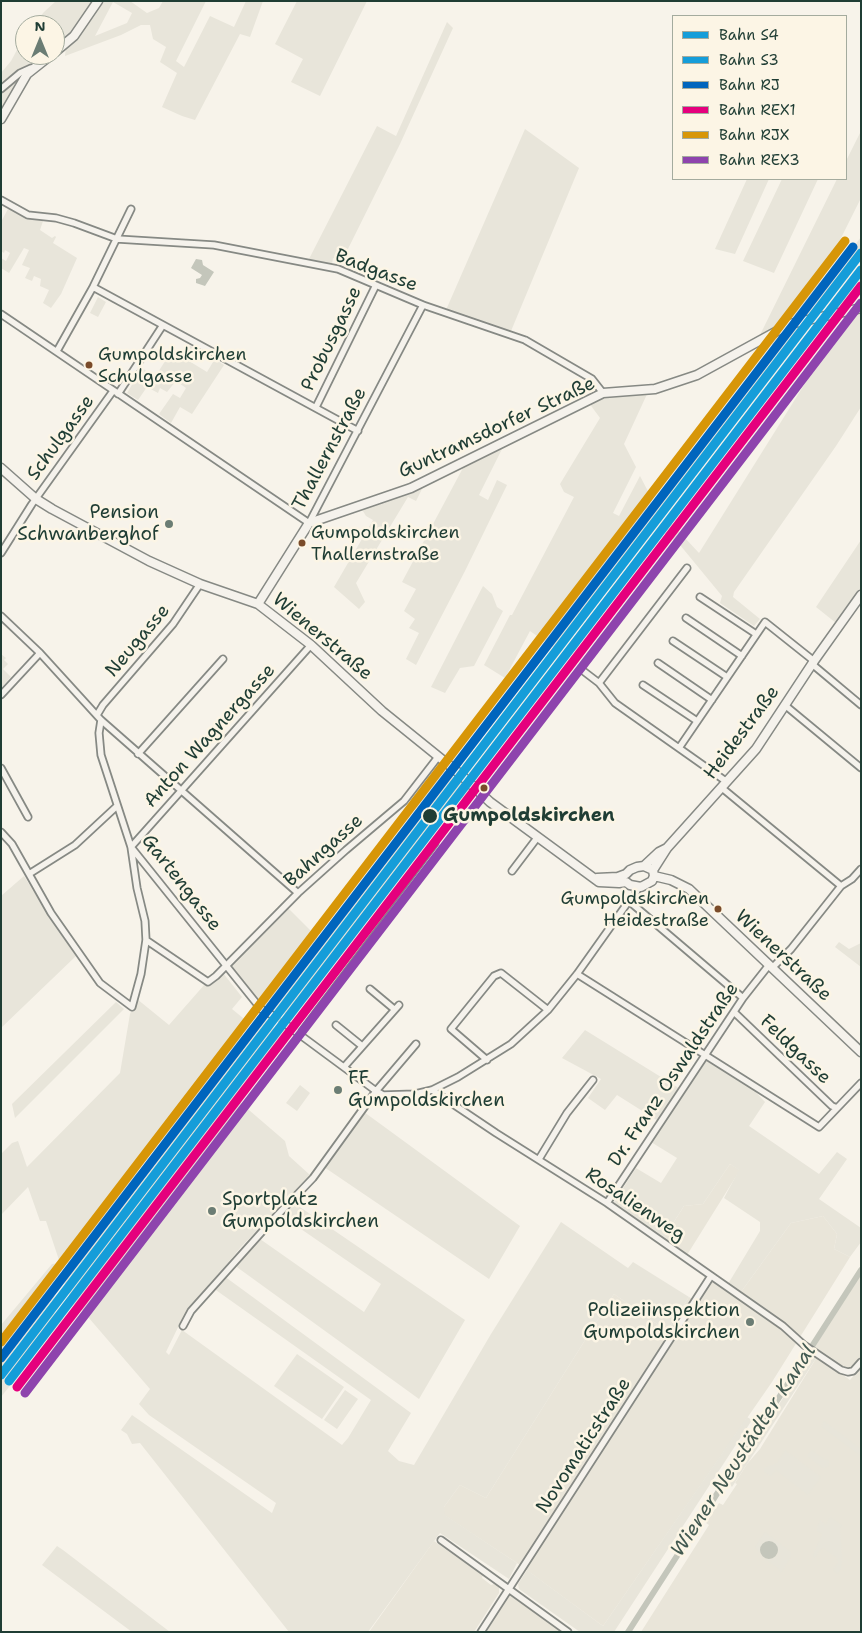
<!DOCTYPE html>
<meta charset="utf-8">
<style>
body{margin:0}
#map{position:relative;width:862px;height:1633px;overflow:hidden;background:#f7f3ea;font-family:"Shantell Sans",sans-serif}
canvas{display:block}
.frame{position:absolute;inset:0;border:2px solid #1f3d34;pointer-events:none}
.legend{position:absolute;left:672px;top:15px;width:175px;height:165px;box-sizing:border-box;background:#fcf5e5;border:1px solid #a4ab9e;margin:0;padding:6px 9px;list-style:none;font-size:15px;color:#1f3d34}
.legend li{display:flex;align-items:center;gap:10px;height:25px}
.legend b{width:25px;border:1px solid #a4ab9e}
.north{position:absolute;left:15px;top:15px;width:50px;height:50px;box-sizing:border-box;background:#fcf5e5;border:1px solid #a4ab9e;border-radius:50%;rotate:0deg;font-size:14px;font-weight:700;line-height:20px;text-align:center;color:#1f3d34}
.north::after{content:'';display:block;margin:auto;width:18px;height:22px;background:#6b7d74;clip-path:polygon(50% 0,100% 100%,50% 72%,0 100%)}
</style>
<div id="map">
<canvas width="862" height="1633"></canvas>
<div class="frame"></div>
<ul class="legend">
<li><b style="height:6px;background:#159dd9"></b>Bahn S4</li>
<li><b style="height:6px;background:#159dd9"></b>Bahn S3</li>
<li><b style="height:6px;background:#0065bd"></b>Bahn RJ</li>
<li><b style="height:6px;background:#e5007d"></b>Bahn REX1</li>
<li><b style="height:6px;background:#d79608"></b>Bahn RJX</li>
<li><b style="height:6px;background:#8e44ad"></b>Bahn REX3</li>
</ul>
<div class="north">N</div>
</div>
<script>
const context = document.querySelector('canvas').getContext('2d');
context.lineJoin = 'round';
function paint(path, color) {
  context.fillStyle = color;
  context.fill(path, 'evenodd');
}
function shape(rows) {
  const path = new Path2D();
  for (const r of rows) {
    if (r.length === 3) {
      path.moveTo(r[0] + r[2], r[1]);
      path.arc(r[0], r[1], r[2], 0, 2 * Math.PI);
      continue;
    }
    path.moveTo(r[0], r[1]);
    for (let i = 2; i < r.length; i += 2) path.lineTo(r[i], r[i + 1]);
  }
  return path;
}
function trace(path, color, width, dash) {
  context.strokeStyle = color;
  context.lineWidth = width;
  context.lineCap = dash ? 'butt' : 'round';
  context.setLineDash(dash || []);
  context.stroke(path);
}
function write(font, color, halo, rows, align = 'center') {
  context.font = font + ' "Shantell Sans",sans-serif';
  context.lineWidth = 5;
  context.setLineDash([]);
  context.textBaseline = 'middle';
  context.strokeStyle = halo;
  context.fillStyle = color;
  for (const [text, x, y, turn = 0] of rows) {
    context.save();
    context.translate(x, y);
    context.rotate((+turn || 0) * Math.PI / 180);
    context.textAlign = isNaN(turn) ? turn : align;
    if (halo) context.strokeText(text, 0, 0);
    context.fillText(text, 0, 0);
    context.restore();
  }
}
paint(shape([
 [437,765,472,791,465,800,458,795,423,837,286,1015,278,1008,308,968,307,967,324,944,424,813,409,801],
 [267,1022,275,1029,70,1297,65,1285],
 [730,1164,740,1170,687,1255,663,1239,684,1206,703,1204],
 [823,1216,837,1234,834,1249,850,1257,772,1382,603,1626,517,1563,444,1515,444,1507,460,1485,486,1498,614,1294,667,1331,689,1297,698,1302,715,1275,741,1292,791,1223],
 [861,1275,861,1357,848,1372,814,1348],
 [50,1304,56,1316,1,1385,1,1368],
 [817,1357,850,1380,861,1367,861,1632,641,1632,709,1525,706,1523,719,1503,723,1505,737,1484,735,1483,747,1464,760,1449],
 [434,1541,483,1575,482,1578,491,1585,494,1584,499,1587,499,1593,474,1632,369,1632],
 [510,1594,562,1632,486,1632]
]), '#e9e5d9');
paint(shape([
 [56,1,95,1,68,37,55,48,55,25,33,25,44,12],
 [101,1,130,1,147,13,159,8,163,1,206,1,176,61,184,67,210,16,234,27,246,1,263,1,250,37,240,34,195,120,182,116,162,107,177,73,160,62,166,47,153,39,150,25,141,25,121,35,65,56,66,47],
 [113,2,132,13,127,23,95,36],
 [297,1,367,1,320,96,291,82,303,59,275,44],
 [447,22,453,28,400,144,342,261,333,258,332,264,309,259,377,126,396,136],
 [25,35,25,55,46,55,33,64,22,75,1,114,1,73,11,61],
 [525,129,579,168,511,331,446,310],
 [861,131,861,198,819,282,822,283,838,262,841,263,861,237,861,247,811,314,800,316,759,337,837,179,846,179,846,161],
 [747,179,769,179,735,254,715,249],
 [782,179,818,179,774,273,743,261],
 [9,207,24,216,43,221,40,230,52,238,55,236,56,237,53,243,77,258,61,294,51,308,43,303,49,290,40,286,41,279,34,276,32,281,25,278,30,268,22,265,29,250,24,248,9,273,1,268,1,258,6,261,10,253,5,250,4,253,1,251,1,222],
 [861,264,861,282,852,300,851,307,823,312],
 [98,297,106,302,98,317,90,313],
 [861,312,861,407,836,446,734,592,733,597,760,619,754,626,720,603,722,596,680,545,664,533,581,641,576,652,572,650,472,775,469,773,761,395,819,318,824,319,778,383,733,439,671,523,699,553,844,321,849,315],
 [803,324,554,648,530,631,505,678,484,665,510,615,512,615,574,497,564,492,560,484,600,418,589,403,604,396,648,392,624,444,636,467,613,513,619,516,640,476,652,499,651,505,653,508,698,455,772,353,772,338,798,325],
 [188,345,197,349,189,361,207,372,213,362,206,359,208,355,224,365,192,414,180,407,171,423,159,414,173,394,180,398,186,388,176,381,167,392,160,388,158,393,147,387,138,400,127,393,142,368,155,377,169,355,174,358,178,354,182,356],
 [503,447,479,495,488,500,497,480,507,485,465,571,416,665,406,659,419,633,409,628,415,619,404,611,416,589,402,582,464,466],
 [423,487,416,501,408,497,356,583,365,602,359,609,334,587,373,520,366,516,361,508],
 [861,540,861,590,836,623,816,607],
 [483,586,492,594,497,607,503,611,474,666,460,668,445,693,431,687],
 [1,654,6,658,4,660,8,664,3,669,11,677,1,688],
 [24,876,53,922,76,956,1,1028,1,896],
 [287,907,324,944,264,1007,230,966],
 [839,942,849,949,861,943,861,967,835,947],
 [307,967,309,968,274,1013,272,1009],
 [223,973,242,997,232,1009,243,1018,242,1046,265,1017,267,1022,65,1285,63,1277,71,1271,66,1260,86,1230,134,1175,141,1169,147,1167,168,1145,216,1078,213,1074,196,1100,179,1120,84,1231,60,1263,59,1280,50,1291,55,1297,1,1368,1,1325,52,1264,60,1263,46,1221,40,1221,28,1187,1,1215,1,1154,12,1143,18,1141,27,1167,120,1073,130,1014,137,999,169,1025,205,984,211,984],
 [116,1002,124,1009,15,1118,12,1104],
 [278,1024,289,1032,242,1085,245,1094,235,1098,285,1141,289,1156,310,1175,241,1247,183,1317,166,1352,169,1355,182,1330,342,1445,348,1438,371,1400,213,1288,224,1276,411,1413,388,1451,399,1461,414,1465,491,1334,561,1222,628,1268,633,1262,689,1297,667,1331,614,1294,486,1498,460,1485,444,1507,445,1515,517,1563,509,1579,440,1533,368,1632,289,1632,140,1443,132,1444,127,1434,121,1430,132,1415,272,1513,276,1503,149,1415,139,1404,150,1389,76,1303,69,1309,65,1303],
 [585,1030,682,1090,704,1058,753,1089,765,1102,749,1126,819,1174,837,1152,847,1159,819,1199,861,1228,861,1242,850,1257,834,1249,837,1234,823,1216,791,1223,741,1292,728,1284,760,1231,760,1222,724,1198,739,1170,730,1164,703,1204,684,1206,663,1239,617,1206,614,1202,636,1168,661,1183,677,1158,651,1142,663,1124,617,1095,605,1110,588,1098,601,1079,562,1058],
 [300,1085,310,1093,297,1111,286,1103],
 [364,1112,520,1226,489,1279,324,1167],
 [294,1203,465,1320,419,1399,234,1265,260,1239,364,1312,381,1284,282,1216],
 [60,1310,63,1319,1,1397,1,1385],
 [297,1354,344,1387,322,1419,274,1386],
 [811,1354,817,1357,732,1487,729,1483],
 [345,1390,358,1399,337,1429,324,1420],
 [747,1417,752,1420,614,1632,580,1632,519,1589,518,1584,527,1570,603,1626],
 [824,1421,861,1449,861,1456,821,1426],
 [785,1450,821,1477,808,1495,776,1470,771,1476,764,1472,764,1468,777,1463],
 [812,1450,825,1460,826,1459,829,1461,828,1467,823,1468,808,1457,808,1454],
 [830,1517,842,1525,840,1528,842,1558,841,1568,838,1574,833,1570,838,1562,836,1557,823,1548,819,1551,815,1558,813,1556,822,1534,817,1531,819,1520,826,1524],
 [765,1532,791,1552,791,1557,781,1573,779,1569,765,1559,774,1558,778,1553,759,1551,760,1554,755,1547],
 [57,1546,63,1550,170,1632,132,1632,42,1565]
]), '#e8e5da');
paint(shape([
 [196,259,202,260,203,265,214,272,205,286,196,283,196,279,200,278,202,275,191,268],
 [769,1550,9]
]), '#c4c6bb');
trace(shape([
 [348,684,376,711]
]), '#c4c6bb', 2);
trace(shape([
 [628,1632,861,1270]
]), '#c4c6bb', 6);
trace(shape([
 [272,1015,284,1023]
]), '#cccfc6', 5.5, [5.5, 3]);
const street = shape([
 [1,89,20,73,31,68],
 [1,200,28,215,56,218,74,223,117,239,214,245,338,269,423,305,525,340,592,379,603,393],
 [93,287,358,431],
 [1,314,309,523,423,305],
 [57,351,93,287,131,209],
 [118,394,163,325],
 [316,407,376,285],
 [1,553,32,504,113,391],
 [700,597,756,634],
 [1,616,40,653,101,720,298,893],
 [686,618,742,656],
 [673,641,727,677],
 [658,663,712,700],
 [812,664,861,705],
 [582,670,599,683,615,703,727,782],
 [599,683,687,568],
 [643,685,697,721],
 [1,695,40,653],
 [786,706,861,768],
 [97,715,103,705,173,624,200,584],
 [101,720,99,733,101,755,131,847,261,1009,272,1015],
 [679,748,765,622,814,661],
 [138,754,223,659],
 [1,768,28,817],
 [722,788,841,886],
 [1,832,12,844,51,913,100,983,132,1007,141,974,146,940,145,921,137,888,131,847],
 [131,847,311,645],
 [512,871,537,838],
 [29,874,75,845,117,806],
 [630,902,743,998],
 [146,940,208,982,216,976,298,893,346,850,404,801,438,757],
 [772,968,791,949,841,886,852,879,861,869],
 [577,974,819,1127,861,1083],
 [370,989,394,1009],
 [734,1012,832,1106,837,1108],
 [284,1023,376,1091,383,1095,415,1094,432,1090,458,1077,511,1044,548,1010,577,974,631,898,634,897,639,886],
 [336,1025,362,1046],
 [294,1030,435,843],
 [487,1060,451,1029,494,976,501,973,548,1010],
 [344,1067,399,1005],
 [432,1090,496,1133,607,1203,783,1326,804,1345,841,1370,848,1372,853,1371,861,1362],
 [539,1159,567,1113,593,1080],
 [607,1203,743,998,769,965],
 [183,1326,191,1311,268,1225,313,1178,376,1091,416,1044],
 [441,1540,568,1632],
 [481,1632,711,1276]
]);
const secondary = shape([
 [55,52,74,36,98,1],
 [1,119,27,74,51,55],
 [1,468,36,499,52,509,149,561,200,584,258,604,311,645,382,711,460,774,490,802,599,882,619,883,626,882,630,885,641,887,652,881,654,876,653,870],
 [258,604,309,523,411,488,603,393,655,389,697,375,790,324,861,308],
 [644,866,659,852,667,848],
 [653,870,667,848,756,749,814,661,861,595],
 [654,876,671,880,689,889,861,1052],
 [597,878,618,877,626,874,630,870,637,867,644,866,653,870]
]);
trace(street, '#868984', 9);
trace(secondary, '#868984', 11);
trace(street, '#f5f2ec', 5.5);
trace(secondary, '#f5f2ec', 8);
trace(shape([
 [1,1375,861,253]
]), '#159dd9', 9);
trace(shape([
 [9,1381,861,270]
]), '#159dd9', 9);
trace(shape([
 [1,1358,853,247]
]), '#0065bd', 9);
trace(shape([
 [17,1387,861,286]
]), '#e5007d', 9);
trace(shape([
 [1,1342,845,241]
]), '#d79608', 9);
trace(shape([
 [25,1393,861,303]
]), '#8e44ad', 9);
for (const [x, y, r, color] of [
 [89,365,4.5,"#7a4b2a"],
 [169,524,5,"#6b7d74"],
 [302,543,4.5,"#7a4b2a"],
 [484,788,4.5,"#7a4b2a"],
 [430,816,8,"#1f3d34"],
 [718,909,4.5,"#7a4b2a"],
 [338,1090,5,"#6b7d74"],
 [212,1211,5,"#6b7d74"],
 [750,1322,5,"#6b7d74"]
]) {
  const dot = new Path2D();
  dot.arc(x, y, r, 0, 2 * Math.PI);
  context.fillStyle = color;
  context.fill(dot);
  trace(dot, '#fcf5e5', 2);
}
write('18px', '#1f3d34', '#fcf5e5', [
 ["Gumpoldskirchen",98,355],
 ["Schulgasse",98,377],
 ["Gumpoldskirchen",311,533],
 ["Thallernstraße",311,555],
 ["Gumpoldskirchen",709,899,"right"],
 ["Heidestraße",709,921,"right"]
], 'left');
write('19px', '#1f3d34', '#fcf5e5', [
 ["Badgasse",376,271,21],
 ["Probusgasse",332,339,-64],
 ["Guntramsdorfer Straße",497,428,-25],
 ["Schulgasse",61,438,-54],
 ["Thallernstraße",330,449,-62],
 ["Wienerstraße",322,637,40],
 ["Neugasse",138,641,-50],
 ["Heidestraße",742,733,-53],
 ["Anton Wagnergasse",210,736,-48],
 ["Bahngasse",324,851,-42],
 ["Gartengasse",181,883,52],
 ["Wienerstraße",783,956,43],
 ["Feldgasse",795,1050,44],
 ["Dr. Franz Oswaldstraße",674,1075,-56],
 ["Rosalienweg",635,1205,34],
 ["Novomaticstraße",584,1446,-57]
]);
write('19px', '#1f3d34', '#fcf5e5', [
 ["Pension",159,513],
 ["Schwanberghof",159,535],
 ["FF",348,1079,"left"],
 ["Gumpoldskirchen",348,1101,"left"],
 ["Sportplatz",222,1200,"left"],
 ["Gumpoldskirchen",222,1222,"left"],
 ["Polizeiinspektion",740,1311],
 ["Gumpoldskirchen",740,1333]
], 'right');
write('bold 19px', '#1f3d34', '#fcf5e5', [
 ["Gumpoldskirchen",443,816]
], 'left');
write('italic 20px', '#435a51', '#fcf5e5', [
 ["Wiener Neustädter Kanal",744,1451,-57]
]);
</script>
